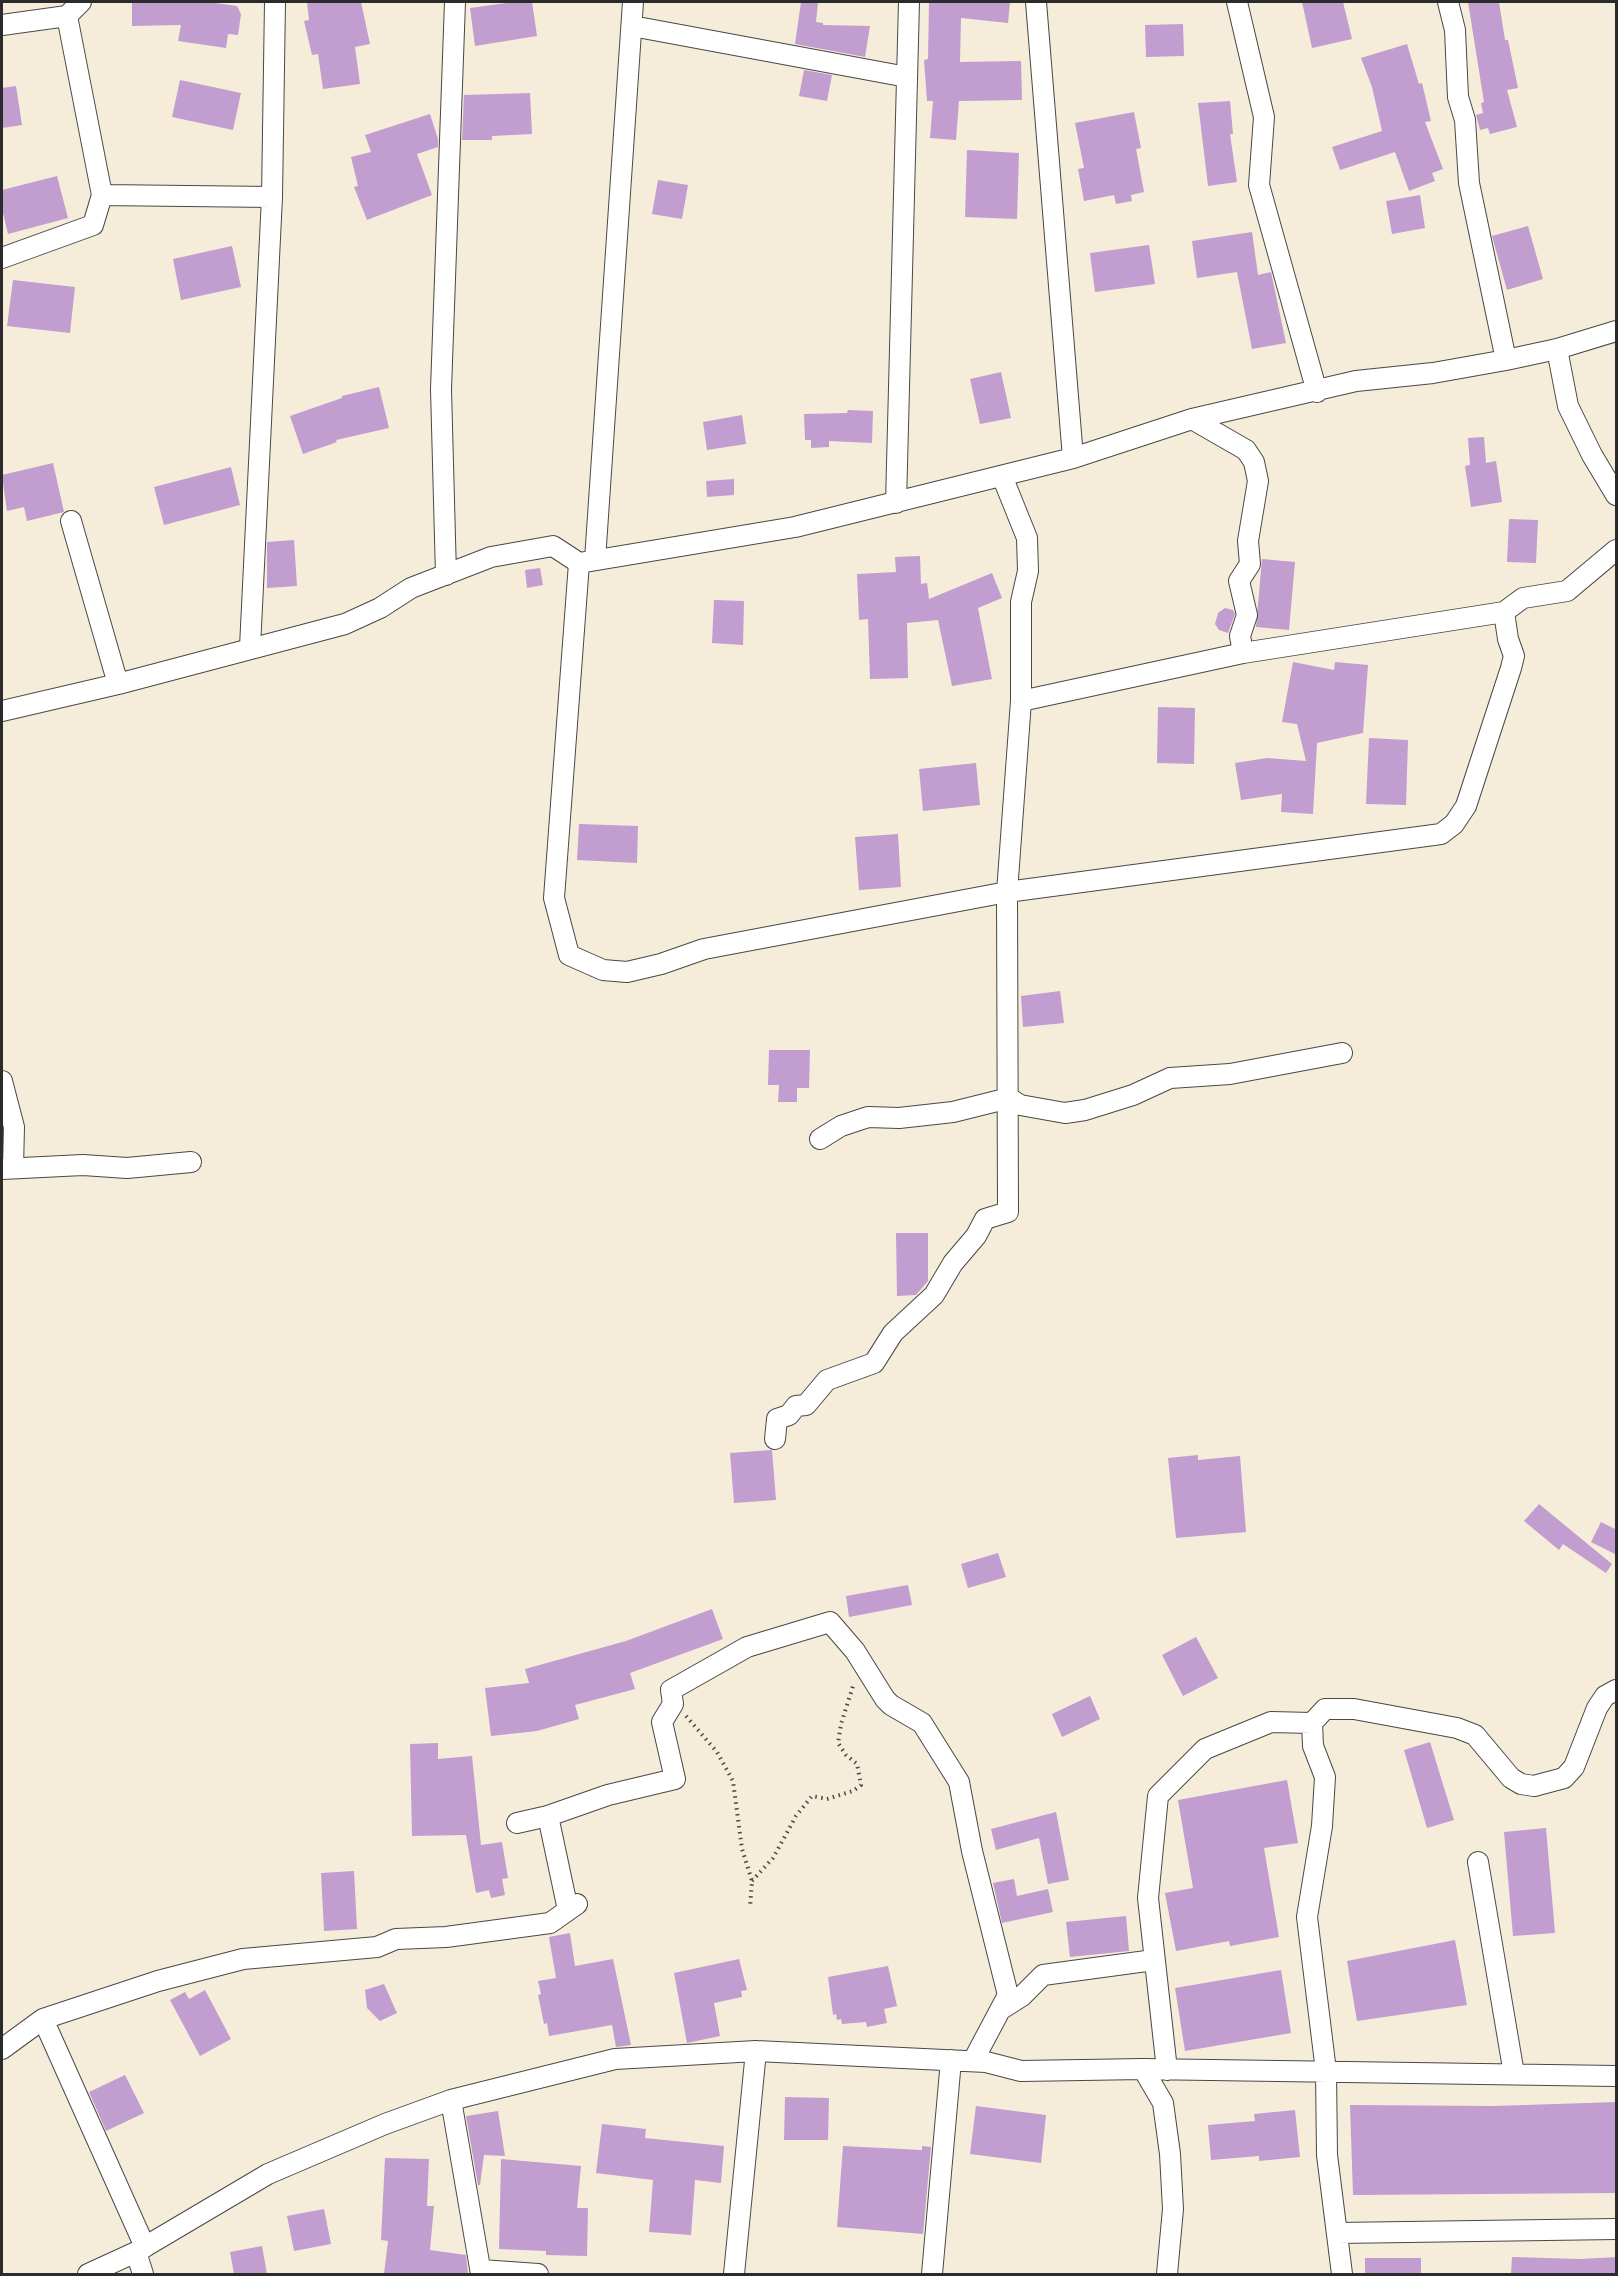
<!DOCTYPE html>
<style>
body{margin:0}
#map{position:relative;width:1618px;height:2276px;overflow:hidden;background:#f5edda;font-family:"Balsamiq Sans",sans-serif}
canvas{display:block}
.frame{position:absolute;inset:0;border:3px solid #2b2b2b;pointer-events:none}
</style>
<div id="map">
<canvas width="1618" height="2276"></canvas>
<div class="frame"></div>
</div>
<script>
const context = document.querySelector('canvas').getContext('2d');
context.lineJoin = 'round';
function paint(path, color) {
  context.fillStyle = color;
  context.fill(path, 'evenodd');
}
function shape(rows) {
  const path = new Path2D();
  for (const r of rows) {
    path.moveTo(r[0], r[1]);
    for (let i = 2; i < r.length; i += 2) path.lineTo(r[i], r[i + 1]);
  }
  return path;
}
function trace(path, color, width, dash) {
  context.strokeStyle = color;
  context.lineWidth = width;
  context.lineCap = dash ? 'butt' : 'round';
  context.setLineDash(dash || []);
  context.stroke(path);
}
paint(shape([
 [132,2,208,2,237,6,241,14,238,35,228,34,226,48,178,41,181,25,132,26],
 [307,2,361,2,370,44,355,47,360,84,323,89,318,54,312,55,304,21,309,20],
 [514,2,532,2,537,36,475,46,470,8],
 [801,2,818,2,816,22,823,23,823,25,870,26,865,57,795,44],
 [929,2,1010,2,1008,23,961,18,960,62,1021,61,1022,100,959,101,956,140,930,138,933,101,927,101,924,60,928,59],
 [1302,2,1343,2,1352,39,1312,48],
 [1468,2,1499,2,1505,40,1508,40,1518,88,1507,90,1517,127,1490,134,1488,128,1480,130,1476,115,1483,113,1481,103,1484,102],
 [1183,24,1184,56,1146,57,1145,25],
 [1407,44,1419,84,1422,83,1431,121,1425,122,1443,169,1432,173,1435,181,1409,191,1395,152,1340,170,1332,147,1382,131,1372,87,1361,58],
 [804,70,832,75,827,101,799,96],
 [180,80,241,93,233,130,172,117],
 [16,86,22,125,2,128,2,88],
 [530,93,532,134,492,136,492,140,462,140,464,95],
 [1230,101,1233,134,1230,134,1237,182,1208,186,1198,103],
 [1134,112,1141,148,1136,149,1144,192,1131,195,1132,201,1116,204,1114,195,1084,201,1078,169,1084,168,1075,123],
 [430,114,438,139,438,147,417,154,432,195,367,220,354,187,358,186,351,157,371,152,365,135],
 [967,150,1019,153,1017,219,965,217],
 [57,176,68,218,8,234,2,209,2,190],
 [658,180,688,185,682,219,652,214],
 [1420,195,1425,228,1392,234,1386,201],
 [1528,226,1543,279,1507,290,1492,236],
 [1252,232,1258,275,1271,272,1286,343,1252,349,1237,272,1197,278,1192,241],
 [1149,245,1155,284,1095,292,1090,253],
 [232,246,241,287,181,300,173,259],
 [13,280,75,287,70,333,7,326],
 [1001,372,1011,418,980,424,970,379],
 [379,387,389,428,336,440,337,442,303,454,290,416,342,398,342,396],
 [848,410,873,411,872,443,829,441,829,447,811,448,811,440,805,440,804,414,847,413],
 [742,415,746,444,707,450,703,422],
 [1484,437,1486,463,1496,461,1502,502,1471,507,1465,466,1470,465,1468,438],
 [53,463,64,512,27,521,24,507,7,511,2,475],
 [231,467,240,505,164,525,154,487],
 [734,479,734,495,707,497,706,481],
 [1509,519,1538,520,1536,563,1507,562],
 [294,540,297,586,267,588,267,542],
 [920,556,921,584,927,583,929,599,992,573,1002,598,978,608,992,679,952,686,938,620,907,623,908,678,870,679,868,619,859,620,857,574,896,572,895,557],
 [1262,559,1295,562,1289,630,1256,627],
 [540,568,543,585,527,588,525,570],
 [714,600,744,601,743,645,712,643],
 [1225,608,1233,610,1235,614,1228,633,1219,630,1215,624,1218,613],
 [1293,662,1334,670,1335,662,1368,665,1363,733,1317,743,1313,814,1281,812,1282,794,1241,800,1235,763,1267,758,1306,761,1297,724,1282,722],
 [1158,707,1195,708,1194,764,1157,763],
 [1369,738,1408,740,1406,805,1366,804],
 [976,763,980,805,923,811,919,769],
 [579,824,638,826,637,863,577,860],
 [898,834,901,887,859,890,855,837],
 [1060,991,1064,1023,1023,1027,1021,996],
 [769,1050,810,1050,809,1088,797,1088,797,1102,778,1102,779,1085,768,1085],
 [896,1233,928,1233,928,1281,916,1295,897,1296],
 [772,1450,776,1500,734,1503,730,1453],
 [1198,1455,1198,1460,1240,1456,1246,1532,1176,1538,1168,1458],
 [1539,1504,1612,1564,1606,1573,1563,1544,1559,1550,1524,1521],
 [1601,1522,1617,1530,1617,1555,1591,1542],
 [998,1553,1006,1577,968,1588,961,1564],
 [908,1585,912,1605,849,1617,846,1596],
 [712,1609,723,1639,630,1673,635,1689,575,1705,579,1719,537,1731,491,1736,485,1688,529,1683,525,1669,626,1641],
 [1196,1637,1218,1678,1183,1696,1162,1655],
 [1090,1696,1100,1719,1062,1737,1052,1714],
 [1430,1742,1454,1820,1427,1828,1404,1750],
 [438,1743,438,1759,472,1756,481,1845,502,1842,508,1878,502,1879,505,1895,491,1898,489,1890,476,1893,466,1835,412,1836,410,1744],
 [1287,1780,1298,1843,1264,1848,1279,1937,1230,1946,1229,1941,1176,1951,1165,1893,1193,1888,1178,1800],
 [1056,1812,1069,1880,1048,1884,1039,1838,996,1850,991,1829],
 [1546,1828,1555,1933,1513,1936,1504,1832],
 [354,1871,357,1929,324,1931,321,1873],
 [1014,1879,1017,1896,1048,1889,1053,1912,1002,1923,993,1883],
 [1126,1916,1129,1951,1070,1957,1066,1922],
 [570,1933,575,1966,613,1959,631,2045,616,2047,612,2025,549,2036,547,2023,544,2024,538,1995,541,1994,538,1981,556,1978,549,1937],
 [1455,1940,1467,2005,1357,2021,1347,1961],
 [739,1959,747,1990,741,1991,742,1997,714,2003,720,2036,687,2043,674,1973],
 [888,1966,897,2006,884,2009,887,2023,867,2027,866,2022,842,2024,841,2019,837,2020,836,2014,833,2015,828,1977],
 [1281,1970,1291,2033,1185,2051,1175,1988],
 [384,1984,397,2013,380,2021,367,2008,365,1990],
 [205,1990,231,2039,200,2056,170,2000,185,1992,189,1999],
 [125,2075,144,2113,106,2131,89,2092],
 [785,2097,829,2098,828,2140,784,2140],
 [1617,2102,1617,2193,1353,2195,1350,2105,1494,2106],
 [976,2106,1046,2115,1041,2163,970,2154],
 [1295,2110,1300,2157,1259,2161,1259,2156,1211,2160,1208,2125,1255,2121,1254,2114],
 [498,2111,505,2156,484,2155,480,2185,478,2185,466,2116],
 [602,2124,646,2129,645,2138,724,2146,721,2183,695,2180,691,2235,649,2232,653,2180,596,2173],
 [843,2146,922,2150,922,2146,931,2147,923,2234,837,2227],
 [385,2158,429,2159,427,2206,434,2206,430,2250,466,2255,468,2274,384,2274,388,2241,381,2240],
 [501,2159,581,2166,577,2208,588,2208,587,2256,546,2255,546,2251,499,2249],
 [324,2209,331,2244,294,2251,287,2216],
 [262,2246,267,2274,234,2274,230,2252],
 [1512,2257,1580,2259,1617,2257,1617,2274,1511,2274],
 [1365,2258,1421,2258,1421,2274,1365,2274]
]), '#c19dd0');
const minor = shape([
 [1036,2,1073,458],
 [1237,2,1264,117,1259,185,1317,392],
 [1448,2,1455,30,1458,97,1465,120,1469,183,1506,360],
 [67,16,102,195,272,197],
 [2,25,67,16,81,2],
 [632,26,907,77],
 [2,258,93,225,102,195],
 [1557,349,1568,406,1592,455,1616,495],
 [1192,419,1246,450,1254,462,1258,481,1248,541,1250,564,1239,581,1247,615,1240,636,1243,653,1504,612,1523,598,1567,591,1616,550],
 [1002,476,1027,538,1028,571,1021,602,1021,701,1243,653],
 [896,503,909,2],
 [71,521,118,684],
 [595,560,633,2],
 [579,563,554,898,569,955,603,970,627,972,661,964,704,949,1007,892,1021,701],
 [446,575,441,389,455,2],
 [250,647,272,197,275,2],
 [2,711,118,684,345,624,380,608,411,588,491,557,553,546,579,563,795,527,1073,458,1192,419,1356,381,1433,373,1506,360,1557,349,1616,331],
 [2,1081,14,1127,13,1167],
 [820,1139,841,1126,868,1117,899,1118,953,1112,1009,1098,1020,1105,1065,1113,1085,1110,1133,1095,1170,1078,1230,1074,1342,1053],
 [2,1169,83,1165,127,1168,191,1162],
 [775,1439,777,1419,789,1415,796,1406,806,1405,827,1380,874,1363,893,1333,934,1295,953,1263,976,1236,985,1219,1008,1212,1007,892,1441,834,1454,824,1466,806,1511,668,1514,656,1508,639,1504,612],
 [548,1816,608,1795,675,1779,662,1722,673,1704,671,1690,747,1647,830,1622,855,1651,885,1699,891,1705,922,1723,959,1782,972,1851,1008,1995,973,2061],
 [517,1823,548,1816,568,1910],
 [1478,1862,1514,2074],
 [1000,2010,1022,1996,1043,1975,1154,1960],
 [43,2019,158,1981,243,1959,377,1947,396,1939,446,1937,550,1923,577,1904],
 [2,2049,43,2019,145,2247],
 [1143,2069,1616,2076],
 [1167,2070,1148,1898,1158,1796,1205,1749,1271,1722,1312,1723],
 [451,2100,481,2274],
 [1337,2233,1616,2229],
 [136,2252,143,2274],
 [481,2270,538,2274],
 [88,2274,136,2252,268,2174,385,2124,451,2100,615,2059,756,2051,986,2062,1021,2071,1143,2069,1163,2103,1170,2154,1173,2209,1167,2274],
 [734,2274,756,2051],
 [932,2274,951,2060],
 [1342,2274,1327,2155,1326,2071,1307,1917,1322,1826,1325,1777,1313,1746,1312,1723,1325,1709,1354,1709,1457,1728,1475,1735,1511,1778,1521,1784,1534,1786,1564,1778,1574,1767,1597,1708,1605,1696,1616,1690]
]);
trace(minor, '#494845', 22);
trace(shape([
 [686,1716,717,1752,733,1781,742,1849,752,1881,750,1907],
 [752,1881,773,1858,796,1816,812,1796,827,1799,853,1791,861,1785,857,1764,846,1755,838,1743,841,1724,854,1683]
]), '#494845', 4, [1.5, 4.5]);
trace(minor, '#fff', 20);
</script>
